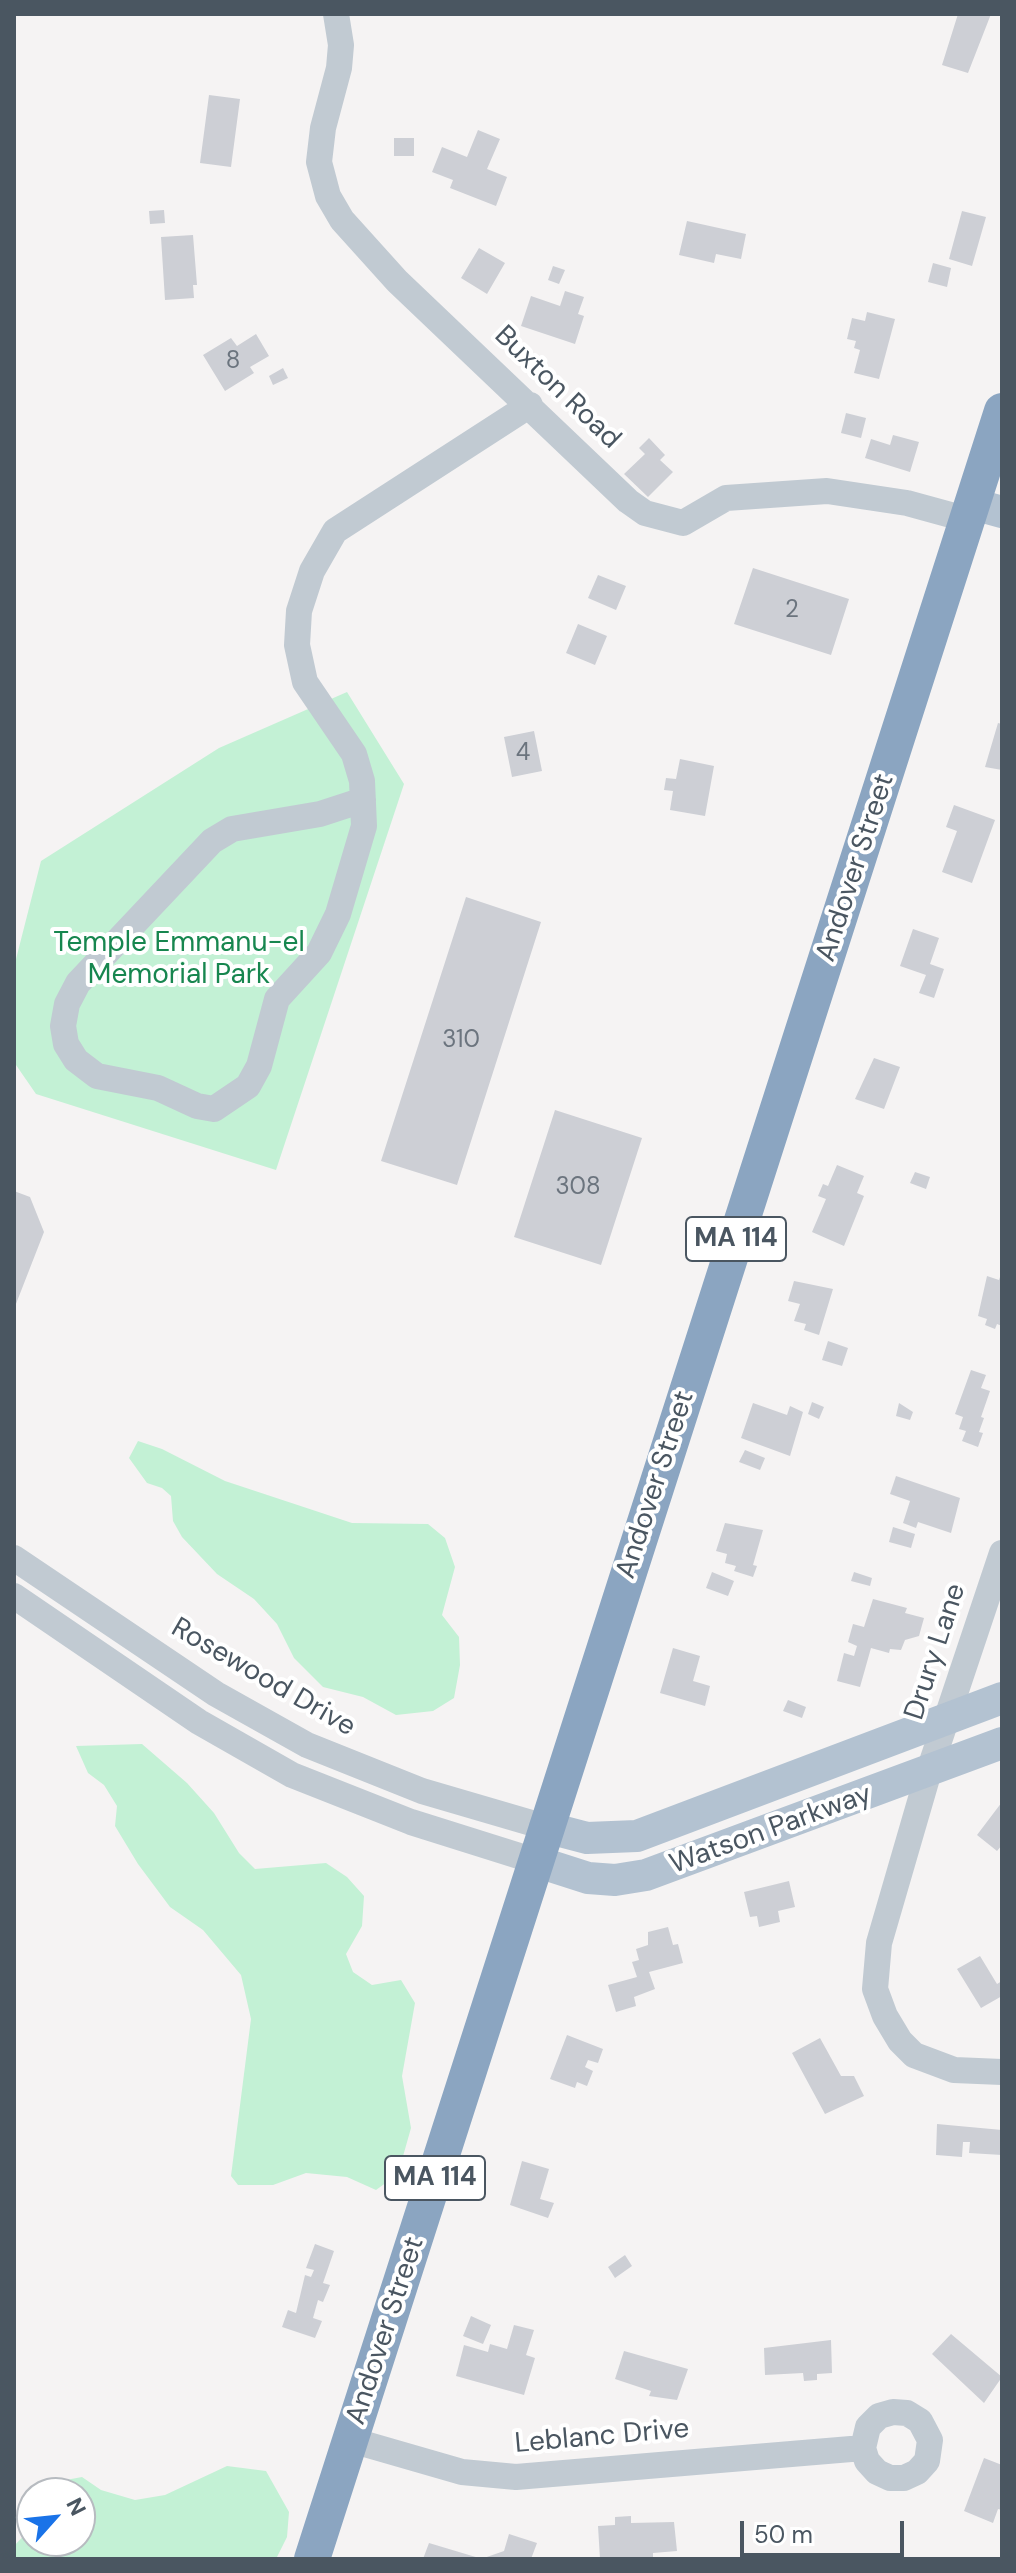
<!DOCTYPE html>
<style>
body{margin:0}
#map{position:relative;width:1016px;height:2573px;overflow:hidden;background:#f5f3f3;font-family:"DM Sans",sans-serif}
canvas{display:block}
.frame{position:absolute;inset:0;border:16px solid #4a5661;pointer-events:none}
.north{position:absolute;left:16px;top:2477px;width:80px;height:80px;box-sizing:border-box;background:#fff;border:2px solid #b7bbc0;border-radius:50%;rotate:63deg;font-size:22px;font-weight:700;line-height:32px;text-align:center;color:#4a5661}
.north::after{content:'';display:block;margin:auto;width:28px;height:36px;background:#1a73e8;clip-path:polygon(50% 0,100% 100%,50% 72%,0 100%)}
.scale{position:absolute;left:740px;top:2521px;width:164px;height:36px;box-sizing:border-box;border:4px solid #4a5661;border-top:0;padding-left:10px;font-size:24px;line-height:28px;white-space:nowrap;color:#4a5661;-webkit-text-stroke:6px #fff;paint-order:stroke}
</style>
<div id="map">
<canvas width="1016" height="2573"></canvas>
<div class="frame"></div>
<div class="north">N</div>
<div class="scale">50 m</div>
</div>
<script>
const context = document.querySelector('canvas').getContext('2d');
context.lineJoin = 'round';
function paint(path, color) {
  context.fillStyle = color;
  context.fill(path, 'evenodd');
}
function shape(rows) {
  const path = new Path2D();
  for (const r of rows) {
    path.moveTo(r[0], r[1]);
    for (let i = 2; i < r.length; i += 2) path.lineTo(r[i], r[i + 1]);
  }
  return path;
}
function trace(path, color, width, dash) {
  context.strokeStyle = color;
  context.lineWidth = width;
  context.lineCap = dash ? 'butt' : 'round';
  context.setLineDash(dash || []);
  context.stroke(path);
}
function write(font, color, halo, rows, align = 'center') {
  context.font = font + ' "DM Sans",sans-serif';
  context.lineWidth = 8;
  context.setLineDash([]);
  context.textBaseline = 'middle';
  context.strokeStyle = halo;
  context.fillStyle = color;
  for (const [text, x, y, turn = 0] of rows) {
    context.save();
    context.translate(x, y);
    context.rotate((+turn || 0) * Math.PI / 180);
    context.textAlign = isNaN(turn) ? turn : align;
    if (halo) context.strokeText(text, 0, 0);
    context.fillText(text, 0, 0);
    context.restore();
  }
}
paint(shape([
 [347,692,404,784,276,1170,36,1094,16,1065,14,967,41,861,219,748],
 [138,1441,162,1449,225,1481,352,1523,428,1524,445,1538,455,1567,442,1615,459,1637,460,1665,454,1698,433,1711,396,1715,363,1697,323,1687,294,1658,277,1624,254,1599,217,1574,182,1537,173,1521,171,1496,162,1488,147,1483,129,1458],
 [142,1744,187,1783,214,1813,239,1853,255,1869,326,1863,347,1877,364,1896,362,1926,346,1954,353,1972,372,1985,401,1980,415,2003,402,2076,411,2128,398,2174,376,2190,347,2177,306,2173,273,2185,238,2185,231,2176,251,2019,241,1975,203,1930,170,1907,138,1864,115,1826,117,1806,104,1785,88,1773,76,1746],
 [227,2466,266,2471,289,2512,287,2537,276,2559,14,2559,14,2546,32,2527,32,2541,80,2541,80,2493,53,2493,66,2480,82,2477,101,2490,135,2500,165,2495]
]), '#c3f1d5');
paint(shape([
 [958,14,991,14,968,73,942,65],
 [209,95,240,99,231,167,200,163],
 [478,130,500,139,487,169,507,177,496,206,450,188,453,180,432,172,442,147,467,157],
 [394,138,414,138,414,156,394,156],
 [164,210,165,223,150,224,149,211],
 [962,211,986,217,972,266,949,259],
 [687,221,746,234,741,259,716,254,714,263,679,255],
 [193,235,197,285,193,285,194,298,165,300,161,237],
 [479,248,505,263,487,294,461,278],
 [933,263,951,268,947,287,928,282],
 [553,266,565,270,559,284,548,280],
 [565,291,584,297,578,314,584,316,575,344,521,326,531,296,560,306],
 [867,312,895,319,879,379,854,373,860,350,854,348,856,341,847,339,852,318,865,321],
 [256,334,269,356,250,367,254,373,225,391,203,355,231,338,237,346],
 [283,368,288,378,273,385,269,376],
 [846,413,866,418,861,438,841,433],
 [893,435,919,442,910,472,865,458,871,439,890,445],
 [649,438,665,455,660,460,673,472,648,497,624,474,645,454,639,448],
 [753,568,849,599,831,655,734,624],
 [598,575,626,586,616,610,588,598],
 [578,624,607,636,595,665,566,653],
 [998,723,1002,724,1002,770,985,767],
 [534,731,542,771,512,777,504,737],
 [680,759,714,766,705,816,670,810,673,791,664,790,666,778,676,779],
 [954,805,995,820,972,883,942,872,957,831,946,827],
 [466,897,541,922,457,1185,381,1161],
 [913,929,939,938,930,964,944,969,934,998,919,993,926,975,900,966],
 [874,1058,900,1067,884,1109,855,1099],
 [555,1110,642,1138,601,1265,514,1237],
 [837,1165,864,1176,857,1193,864,1196,844,1246,812,1232,826,1199,818,1196,823,1184,828,1186],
 [915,1172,930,1177,926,1189,910,1183],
 [14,1191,30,1197,44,1232,14,1309],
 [1002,1271,1002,1326,997,1324,995,1329,985,1325,987,1319,978,1316,987,1276,999,1280],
 [794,1281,833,1289,819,1335,804,1330,806,1324,794,1321,800,1304,788,1301],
 [828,1341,848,1348,842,1366,822,1360],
 [971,1370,986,1375,981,1388,990,1391,981,1417,984,1418,979,1432,983,1433,978,1447,962,1441,966,1431,959,1429,963,1417,955,1414],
 [812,1402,824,1407,819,1419,808,1414],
 [753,1403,787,1415,790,1406,803,1412,790,1456,741,1438],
 [899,1403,913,1412,910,1420,896,1416],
 [745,1450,765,1458,760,1470,739,1462],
 [896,1476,960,1498,951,1533,918,1522,916,1528,903,1523,910,1501,890,1494],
 [725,1523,763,1530,753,1565,757,1566,753,1577,734,1571,736,1566,725,1563,727,1554,716,1551],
 [893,1527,915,1534,911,1548,889,1542],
 [712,1572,734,1581,728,1596,706,1588],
 [854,1572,872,1578,870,1586,851,1581],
 [873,1599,907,1608,905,1613,924,1618,919,1636,905,1640,901,1650,890,1649,889,1653,871,1648,860,1687,837,1681,844,1653,854,1656,857,1646,848,1642,853,1624,864,1627],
 [673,1648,700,1656,693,1681,710,1686,705,1706,660,1693],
 [788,1700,806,1707,802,1718,783,1711],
 [1002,1802,1002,1845,997,1851,977,1835],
 [789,1881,795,1907,778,1911,780,1922,759,1927,757,1916,750,1917,744,1892],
 [668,1927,673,1945,678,1944,683,1963,649,1972,655,1989,634,1997,636,2006,616,2012,608,1985,637,1977,632,1962,639,1960,636,1949,648,1945,648,1932],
 [980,1956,997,1984,1002,1981,1002,1996,981,2008,957,1969],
 [567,2035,603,2049,598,2063,588,2060,585,2067,593,2071,587,2086,577,2082,575,2088,550,2079],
 [820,2038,841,2076,854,2076,864,2096,825,2114,792,2053],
 [937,2124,1002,2130,1002,2155,969,2153,970,2142,963,2142,962,2157,936,2155],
 [522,2161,549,2169,540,2199,554,2203,548,2218,510,2205],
 [315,2244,334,2251,323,2283,330,2285,323,2302,318,2300,313,2318,322,2321,315,2338,282,2327,288,2310,296,2313,305,2275,311,2277,314,2270,306,2268],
 [625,2255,632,2266,615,2278,608,2267],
 [471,2316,491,2325,483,2344,463,2336],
 [514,2325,534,2330,526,2355,535,2358,524,2395,456,2376,464,2345,488,2352,490,2344,507,2349],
 [951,2334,1002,2377,984,2403,932,2354],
 [831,2340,832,2373,817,2374,817,2380,804,2381,803,2373,765,2375,764,2348],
 [624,2351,688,2369,677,2400,649,2396,651,2391,615,2379],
 [984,2458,1002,2465,1002,2510,998,2509,993,2523,964,2511],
 [631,2516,631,2523,674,2522,677,2551,653,2553,653,2559,600,2559,598,2526,615,2525,615,2517],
 [509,2534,537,2543,531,2559,481,2559,504,2551],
 [429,2543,479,2558,479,2559,423,2559]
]), '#cdcfd5');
trace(shape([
 [336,14,341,45,339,68,323,128,319,162,328,196,342,220,397,281,628,501,645,513,683,523,726,498,827,491,907,503,969,520],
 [363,800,320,814,232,829,212,841,78,983,67,1004,63,1026,66,1044,76,1060,97,1076,158,1088,197,1106,214,1109,248,1086,259,1066,277,999,319,953,338,914,364,826,362,781,354,754,305,682,297,645,299,611,312,571,335,531,530,405],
 [1002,1553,929,1771,879,1943,875,1989,885,2016,900,2041,914,2055,954,2070,1002,2072],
 [14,1558,216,1694,307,1745,422,1791,545,1827],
 [14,1596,199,1722,292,1775,411,1822,535,1861],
 [351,2440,462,2472,516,2477,863,2448,868,2427,879,2416,893,2412,907,2413,920,2421,930,2440,927,2461,917,2472,904,2478,890,2478,877,2472,867,2461,863,2448]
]), '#c1cad2', 26);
trace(shape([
 [973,504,1002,512],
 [545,1827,587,1838,637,1836,1002,1698],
 [535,1861,588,1878,615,1880,646,1875,1002,1743]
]), '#b3c2d1', 32);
trace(shape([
 [312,2559,1002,411]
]), '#8ba5c1', 36);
write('24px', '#6b747e', null, [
 ["8",233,362],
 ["2",792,611],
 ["4",523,754],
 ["310",461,1041],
 ["308",578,1188]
]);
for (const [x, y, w] of [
 [736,1239,100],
 [435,2178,100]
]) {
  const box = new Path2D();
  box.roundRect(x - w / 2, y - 22, w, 44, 6);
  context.fillStyle = '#fff';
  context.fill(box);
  trace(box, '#4a5661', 2);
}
write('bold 26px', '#4a5661', null, [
 ["MA 114",736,1239],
 ["MA 114",435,2178]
]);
write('28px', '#4a5661', '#fff', [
 ["Buxton Road",557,388,44],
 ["Andover Street",856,868,-72],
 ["Andover Street",656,1485,-72],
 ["Drury Lane",936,1652,-72],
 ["Rosewood Drive",263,1678,30],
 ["Watson Parkway",771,1830,-20],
 ["Andover Street",386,2331,-72],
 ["Leblanc Drive",602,2437,-5]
]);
write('28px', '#17864f', '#fff', [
 ["Temple Emmanu-el",179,944],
 ["Memorial Park",179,976]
]);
</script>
